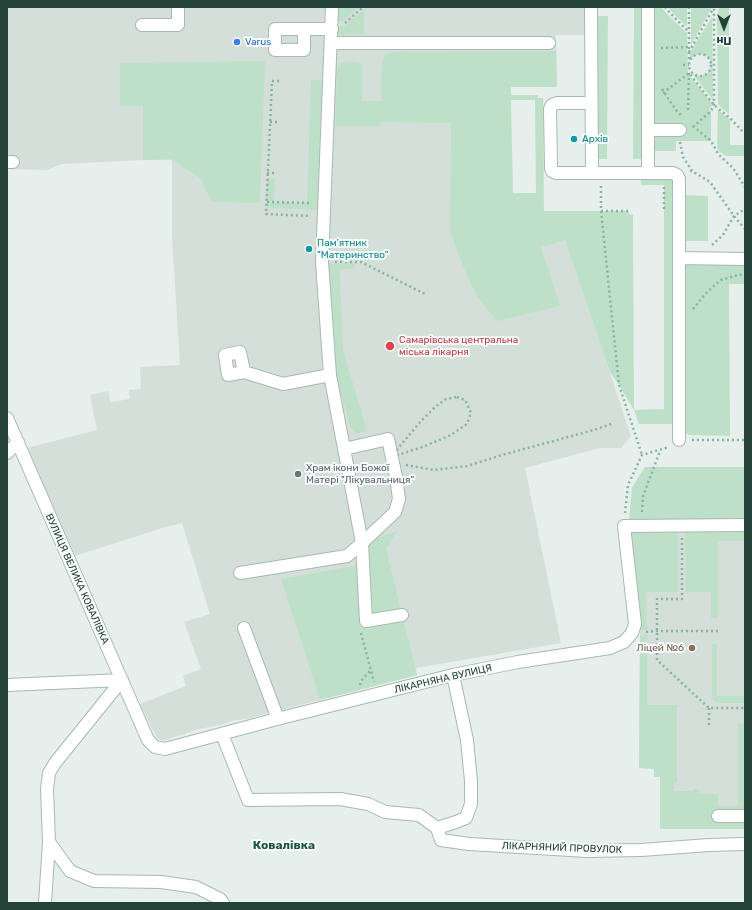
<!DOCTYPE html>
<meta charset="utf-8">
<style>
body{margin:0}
#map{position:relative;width:752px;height:910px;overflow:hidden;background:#e6efeb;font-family:Rubik,sans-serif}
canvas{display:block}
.frame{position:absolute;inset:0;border:8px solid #24423a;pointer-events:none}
.north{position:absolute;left:704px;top:8px;width:40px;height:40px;-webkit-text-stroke:3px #f7fbf9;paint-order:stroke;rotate:180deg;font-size:11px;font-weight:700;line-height:16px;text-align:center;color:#24423a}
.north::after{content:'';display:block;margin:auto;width:14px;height:18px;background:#24423a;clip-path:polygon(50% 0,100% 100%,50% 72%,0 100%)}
</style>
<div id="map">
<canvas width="752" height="910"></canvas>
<div class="frame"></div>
<div class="north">Пн</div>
</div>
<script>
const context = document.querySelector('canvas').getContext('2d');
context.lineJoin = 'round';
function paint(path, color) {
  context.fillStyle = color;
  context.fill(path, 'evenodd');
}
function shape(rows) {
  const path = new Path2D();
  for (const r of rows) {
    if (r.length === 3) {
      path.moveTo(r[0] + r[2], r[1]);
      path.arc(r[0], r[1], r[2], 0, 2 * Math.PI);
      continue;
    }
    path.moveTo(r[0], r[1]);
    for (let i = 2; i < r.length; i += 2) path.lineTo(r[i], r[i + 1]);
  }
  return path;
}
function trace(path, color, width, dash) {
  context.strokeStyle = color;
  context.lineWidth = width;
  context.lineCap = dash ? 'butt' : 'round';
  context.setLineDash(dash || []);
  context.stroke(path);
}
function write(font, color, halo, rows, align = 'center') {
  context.font = font + ' Rubik,sans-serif';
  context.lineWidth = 4;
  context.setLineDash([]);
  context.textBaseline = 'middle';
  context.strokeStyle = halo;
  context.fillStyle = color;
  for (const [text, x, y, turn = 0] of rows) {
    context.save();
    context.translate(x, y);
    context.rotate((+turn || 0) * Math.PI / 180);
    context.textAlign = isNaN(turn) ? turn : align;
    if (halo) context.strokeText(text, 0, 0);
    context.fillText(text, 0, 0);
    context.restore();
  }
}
paint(shape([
 [7,7,325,7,324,35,338,35,338,7,591,7,591,35,556,35,557,87,511,87,490,227,561,226,631,436,621,448,600,448,525,468,561,643,416,668,417,675,250,718,231,721,221,725,199,729,166,740,161,741,157,738,140,704,186,686,183,676,201,669,184,622,210,614,182,523,162,528,75,556,27,448,97,430,90,395,108,391,111,402,130,399,129,390,141,389,140,367,180,365,172,237,172,160,144,160,62,164,47,170,7,169],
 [645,467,745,467,745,829,660,829,660,777,654,777,654,769,639,768,640,630,629,525,632,488]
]), '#d4dfda');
paint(shape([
 [338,7,359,7,343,21,338,21],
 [634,7,644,7,644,158,641,159,633,159],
 [651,7,661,7,669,16,687,33,688,74,713,104,709,110,711,111,711,141,676,141,676,151,654,151,652,126],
 [668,7,687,7,687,27,674,14],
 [691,7,712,7,691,45],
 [719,7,729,7,729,114,718,105,717,21],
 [364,10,364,35,338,35,338,26,344,26],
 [596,16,608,16,607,159,595,159],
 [712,17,713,100,691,72,696,76,700,76,707,74,711,67,710,60,708,57,701,54,694,56,689,61,690,52],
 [556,51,557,87,511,87,511,95,538,95,538,98,543,98,544,211,629,211,629,214,633,215,634,410,664,409,664,185,641,185,641,178,669,177,674,180,675,424,639,424,634,410,619,385,610,372,565,240,541,247,560,306,497,321,476,295,461,261,450,231,451,123,381,122,379,126,335,126,337,70,341,63,349,61,357,62,362,64,362,101,381,101,382,62,385,55,392,52],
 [511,100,535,100,536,193,513,193],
 [265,61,260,203,212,202,201,179,172,159,143,160,143,106,120,106,120,63],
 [311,80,322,80,317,210,266,208,267,178,275,179,274,202,307,203],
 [718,110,730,119,730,145,745,145,745,156,727,156,720,152,717,147],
 [684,195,708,196,708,241,684,241],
 [353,263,355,265,355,267,353,269,340,269,340,274,343,350,367,431,356,434,350,427,331,353,327,265,331,264],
 [692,263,745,263,745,284,729,284,730,436,690,435,684,433,683,270,686,265],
 [645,467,745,467,745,521,629,521,632,488],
 [629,528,678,529,678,592,646,592,647,630,640,630],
 [685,529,745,529,745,541,718,541,718,618,711,618,711,592,686,592],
 [397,531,386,549,417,675,320,700,281,579,359,565,359,622,366,621,362,543],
 [640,635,647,635,647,705,677,705,677,782,674,782,674,791,694,791,694,789,699,789,700,794,718,794,718,806,738,806,738,723,745,724,745,809,740,812,745,820,745,829,660,829,660,777,654,777,654,769,639,768],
 [712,644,717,644,717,696,745,696,745,703,719,703,713,700,712,696]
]), '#bfe0c8');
const minor = shape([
 [332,7,322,262,330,375,362,543,366,621,402,615],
 [591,7,592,173],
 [142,25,178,25,178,7],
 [304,29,304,50,275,50,275,29,332,29],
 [331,43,549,43],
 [591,103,557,103,552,105,550,109,551,168,552,171,556,173,673,173,677,175,679,179,679,440],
 [648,130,680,130],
 [7,162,13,162],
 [648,173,648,7],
 [679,258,745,259],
 [244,372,240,352,225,355,228,375,244,372,283,384,330,375],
 [7,418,148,740,155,747,165,749,277,719,453,675,518,662,610,648,624,642,632,633,635,624,624,526,745,525],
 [7,453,18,442],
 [240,573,347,556,362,543,395,512,399,499,396,477,388,439,344,449],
 [244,628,275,711,277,719],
 [7,685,122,680],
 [222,734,248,800,340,799,368,804,385,812,419,815,437,828],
 [718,816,745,816],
 [437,828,441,840,469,844,587,851,641,850,709,845,745,844],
 [437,828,456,822,466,818,471,804,471,781,467,740,453,675],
 [49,842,70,871,94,881,161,882,196,887,220,899,223,903],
 [45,903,49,842,47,789,49,773,55,763,122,680]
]);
trace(minor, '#a8b8b2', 14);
trace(shape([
 [665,7,672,15,689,32],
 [689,7,689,52,713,9],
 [345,23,363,7],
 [661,48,689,47],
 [689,52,689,62],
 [700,65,11],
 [683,65,689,65],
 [279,81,272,81,266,214,311,216],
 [662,89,676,110,683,117],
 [663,93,689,73,714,105,730,118,745,134],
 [688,110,689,73],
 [270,122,277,122],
 [693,126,711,141,719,155,733,168,745,187],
 [693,127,711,111,714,105,714,8],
 [680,142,683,157,692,171],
 [690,171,692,171,710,182,734,216,745,229],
 [267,173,275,173],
 [601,186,601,211,619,385,642,455],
 [664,187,664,208,665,208],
 [267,202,311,203],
 [601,211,629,211],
 [712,245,723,235,734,216,745,209],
 [335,262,361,262,427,295],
 [693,309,707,292,721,280,738,275,745,274],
 [457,397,465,400,471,413,467,424,451,435,425,446,392,457,400,446,421,421,435,407,446,399,457,397],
 [692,440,745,440],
 [406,465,434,470,467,466,502,455,594,430,614,423],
 [642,512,643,496,660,451],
 [625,513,628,485,642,455,669,447],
 [682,538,682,599,657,599,657,660,709,708,745,708],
 [646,632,657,631,718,631],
 [361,633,374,682],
 [360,685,361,681,371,670],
 [709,708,709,728]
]), '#86b3a5', 2.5, [2, 3]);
trace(minor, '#fff', 12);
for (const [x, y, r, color] of [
 [237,42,4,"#3f7fe0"],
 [574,139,4,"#0f9aa8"],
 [309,249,4,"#0f9aa8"],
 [390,346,5,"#e0444e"],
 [298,474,4,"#6b7280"],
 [692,648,4,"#8d6e63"]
]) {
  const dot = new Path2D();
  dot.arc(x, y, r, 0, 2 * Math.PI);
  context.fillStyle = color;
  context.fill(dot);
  trace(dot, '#f7fbf9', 1.5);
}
write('10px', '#366cbe', '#f7fbf9', [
 ["Varus",245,42]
], 'left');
write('10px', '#0d838f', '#f7fbf9', [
 ["Архів",582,139],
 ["Пам’ятник",317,243],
 ["\"Материнство\"",317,255]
], 'left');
write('10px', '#be3a42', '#f7fbf9', [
 ["Самарівська центральна",399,340],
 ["міська лікарня",399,352]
], 'left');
write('10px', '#5b616d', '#f7fbf9', [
 ["Храм ікони Божої",306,468],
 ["Матері \"Лікувальниця\"",306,480]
], 'left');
write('10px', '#24423a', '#f7fbf9', [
 ["ВУЛИЦЯ ВЕЛИКА КОВАЛІВКА",77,579,66],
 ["ЛІКАРНЯНА ВУЛИЦЯ",443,679,-13],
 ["ЛІКАРНЯНИЙ ПРОВУЛОК",562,848,2]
]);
write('10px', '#785e54', '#f7fbf9', [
 ["Ліцей №6",684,648]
], 'right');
write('bold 12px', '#1f5548', '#f7fbf9', [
 ["Ковалівка",284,846]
]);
</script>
